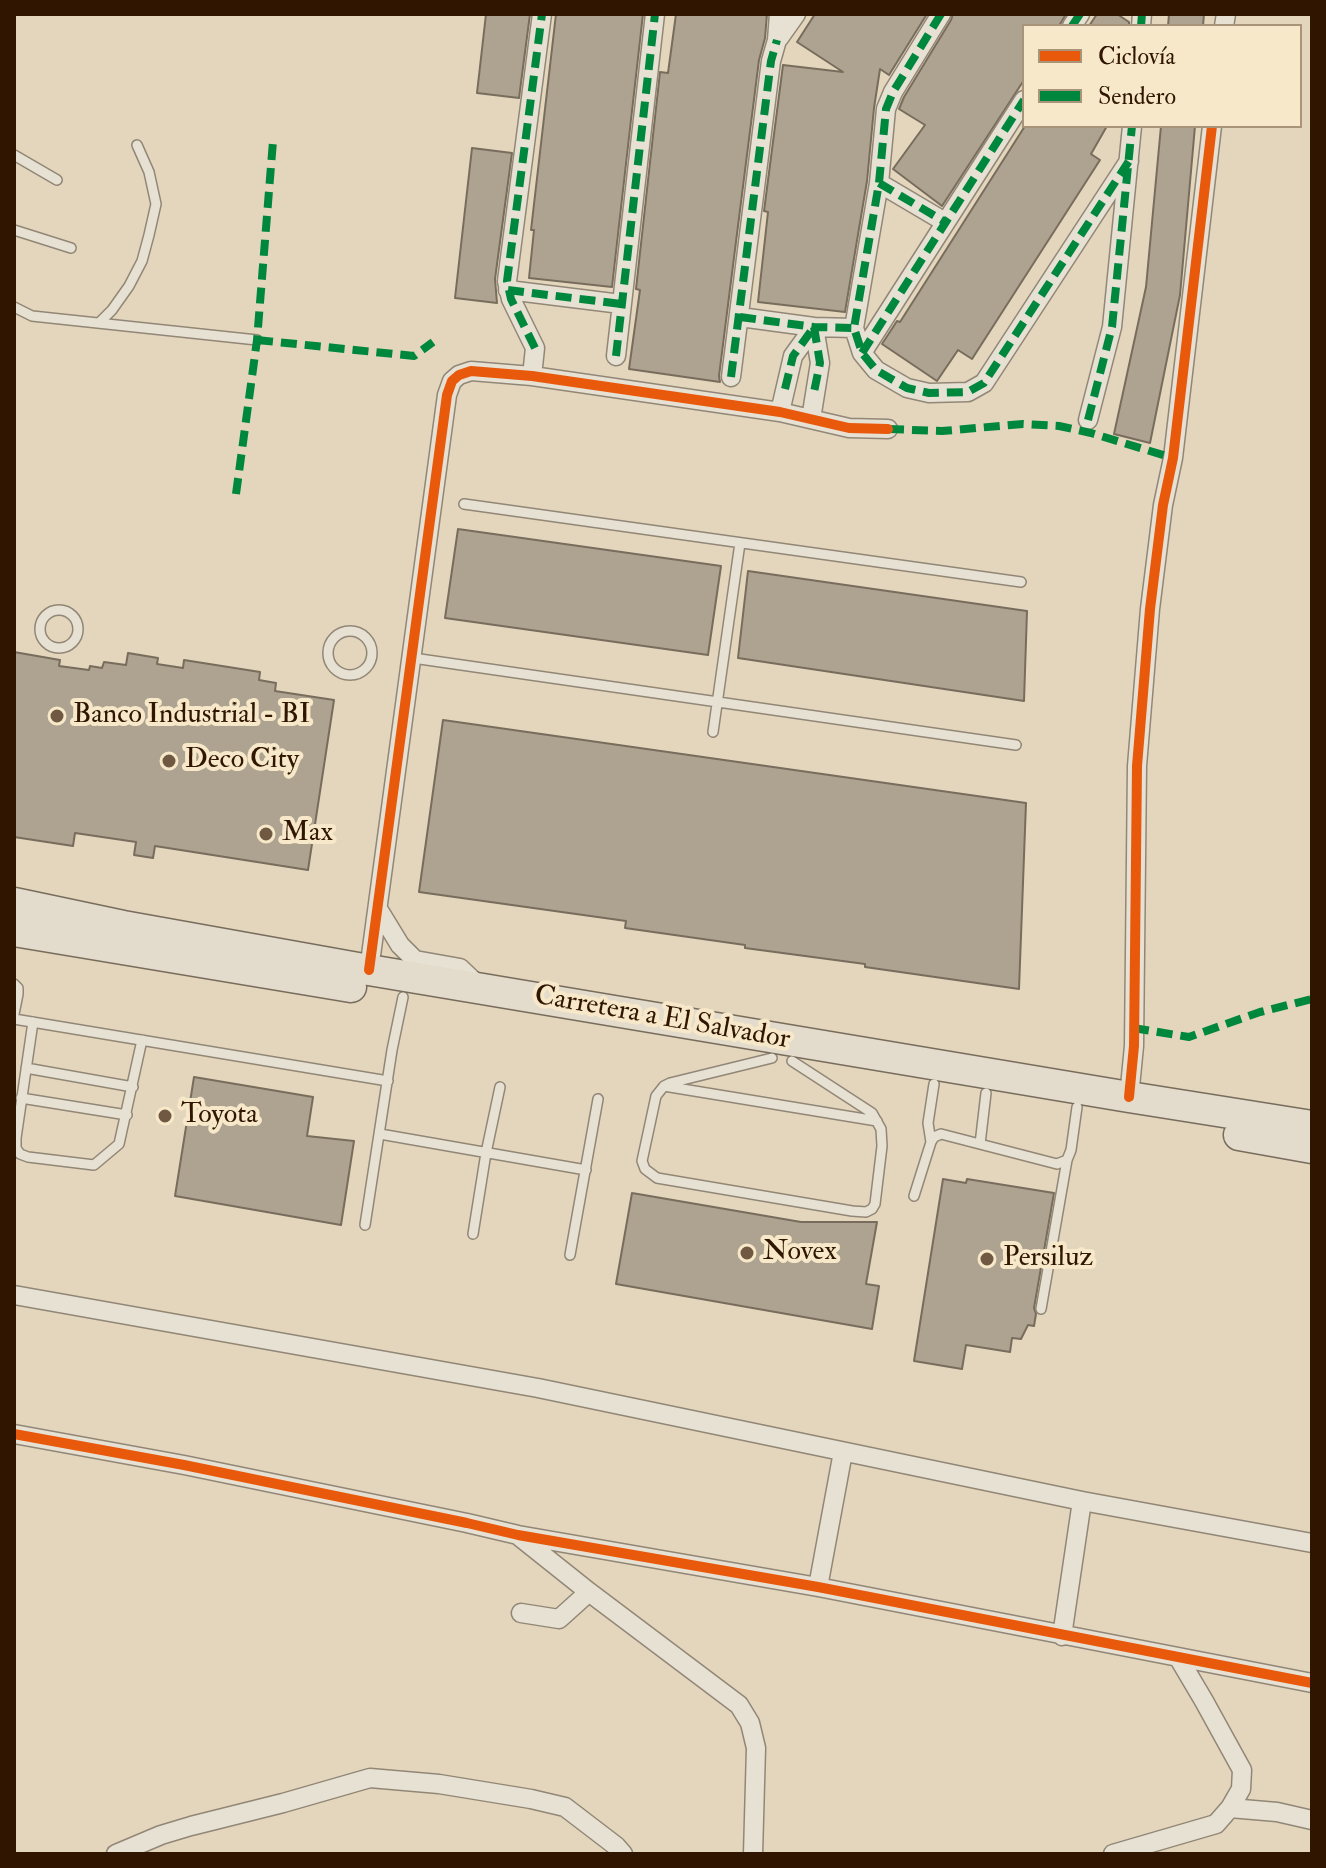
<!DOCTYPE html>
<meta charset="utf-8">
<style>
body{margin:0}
#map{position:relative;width:1326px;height:1868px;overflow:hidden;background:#e3d6bc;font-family:"IM FELL Double Pica",serif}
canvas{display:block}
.frame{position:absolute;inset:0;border:16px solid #301600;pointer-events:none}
.legend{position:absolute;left:1022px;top:24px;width:280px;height:104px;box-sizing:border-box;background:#f7e8c9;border:2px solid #a79479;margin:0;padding:10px 14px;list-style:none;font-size:24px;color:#301600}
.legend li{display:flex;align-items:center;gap:16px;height:40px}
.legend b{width:40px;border:2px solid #a79479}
</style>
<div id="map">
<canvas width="1326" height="1868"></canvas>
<div class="frame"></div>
<ul class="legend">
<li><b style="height:10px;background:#e8590c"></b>Ciclovía</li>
<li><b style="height:10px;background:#00873e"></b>Sendero</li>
</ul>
</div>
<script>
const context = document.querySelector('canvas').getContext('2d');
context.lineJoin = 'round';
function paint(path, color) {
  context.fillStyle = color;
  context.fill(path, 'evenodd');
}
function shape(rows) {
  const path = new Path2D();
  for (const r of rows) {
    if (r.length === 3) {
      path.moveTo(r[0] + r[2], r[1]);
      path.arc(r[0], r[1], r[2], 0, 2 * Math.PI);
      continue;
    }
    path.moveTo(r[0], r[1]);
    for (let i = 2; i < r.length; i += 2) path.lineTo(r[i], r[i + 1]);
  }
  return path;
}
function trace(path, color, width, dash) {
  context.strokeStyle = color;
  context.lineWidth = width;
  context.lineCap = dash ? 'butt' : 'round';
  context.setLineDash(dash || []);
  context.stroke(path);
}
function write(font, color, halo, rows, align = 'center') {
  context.font = font + ' "IM FELL Double Pica",serif';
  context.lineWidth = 8;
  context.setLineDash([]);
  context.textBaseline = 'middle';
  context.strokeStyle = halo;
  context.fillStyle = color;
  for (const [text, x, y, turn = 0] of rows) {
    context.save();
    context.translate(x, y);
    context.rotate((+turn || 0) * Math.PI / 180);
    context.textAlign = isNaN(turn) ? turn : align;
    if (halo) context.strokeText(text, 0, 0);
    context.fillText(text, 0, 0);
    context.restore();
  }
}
const building = shape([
 [486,14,530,14,519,98,477,93,486,14],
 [556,14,643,14,612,287,529,278,534,230,531,230,556,14],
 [676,14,767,14,765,38,759,60,719,376,720,382,629,369,640,290,636,289,660,72,668,73,676,14],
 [815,14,927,14,889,75,880,69,874,108,867,181,845,312,758,302,768,212,764,211,783,65,843,72,797,42,815,14],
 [953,14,1066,14,1059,26,1024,26,1024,80,942,206,893,169,925,125,899,109,904,97,951,20,953,14],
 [1097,14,1117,14,1129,22,1129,26,1089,26,1097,14],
 [1169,14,1204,14,1203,26,1168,26,1169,14],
 [1025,126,1107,126,1091,154,1100,160,972,359,958,350,937,381,882,344,897,321,900,322,1025,126],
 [1161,126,1195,126,1180,295,1150,443,1114,434,1146,287,1161,126],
 [472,148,512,153,495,279,497,303,455,298,472,148],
 [458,529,721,566,708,655,445,618,458,529],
 [748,571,1027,611,1024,701,738,658,748,571],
 [14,652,60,660,59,666,89,670,90,666,102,668,104,662,126,665,128,653,158,658,157,664,183,668,184,660,260,672,259,680,276,683,275,691,334,700,308,870,155,846,153,858,134,855,136,842,75,833,73,846,14,837,14,652],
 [443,720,1026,803,1019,989,865,967,865,964,745,948,745,945,625,928,626,921,419,892,443,720],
 [194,1077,313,1097,307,1136,354,1141,341,1225,175,1196,194,1077],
 [943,1179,966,1183,967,1179,1054,1193,1034,1308,1036,1314,1034,1326,1028,1325,1021,1339,1012,1338,1010,1352,966,1345,962,1369,914,1361,943,1179],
 [632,1193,801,1222,877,1222,866,1284,879,1286,872,1329,616,1284,632,1193]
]);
paint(building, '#aea391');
trace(building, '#786d5d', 2);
const service = shape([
 [14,155,57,180],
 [14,230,71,248],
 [14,307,32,316,257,340],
 [99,323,112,310,129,286,142,261,149,235,156,204,149,172,137,145],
 [464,504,1021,582],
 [59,629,19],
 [350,653,22],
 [413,658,1016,745],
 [713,732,740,543],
 [14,984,18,988,18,994,14,1014],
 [14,1019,388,1081],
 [33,1022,16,1138,16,1148,20,1154,28,1157,94,1165,119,1144,142,1040],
 [772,1058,670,1083,664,1086,656,1096,642,1161,645,1169,657,1178,852,1211,866,1212,872,1209,875,1204,882,1146,881,1129,872,1113,792,1061],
 [26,1068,133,1087],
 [664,1086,877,1121],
 [21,1098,127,1115],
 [380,1134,586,1170],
 [931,1142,928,1123,934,1084],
 [980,1144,986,1093],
 [914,1196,931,1142,934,1137,941,1134,1057,1164,1067,1160,1071,1150,1077,1107],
 [365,1225,392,1050,403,997],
 [473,1234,486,1153,500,1087],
 [570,1255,598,1099],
 [1041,1309,1067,1160]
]);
const minor = shape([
 [941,14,893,92,886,109,879,183,854,328,862,353,876,370,907,388,929,393,968,392,984,383,1129,161],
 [1072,26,1080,14],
 [1141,26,1142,14],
 [1224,26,1226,14],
 [779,38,796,14],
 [879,183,945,222],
 [508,290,621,304],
 [740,317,814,327,854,328],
 [862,353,1024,100],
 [616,356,655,14],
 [532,376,535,348,511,299,507,281,542,14],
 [731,377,771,61,777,40,779,14],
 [780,412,793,356,814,327],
 [811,419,820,363,814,327],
 [1088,420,1112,327,1132,126],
 [378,909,400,945,415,960,460,968,480,987],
 [369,970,447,395,452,381,459,375,471,371,532,376,780,412,849,428,888,429],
 [1129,1097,1134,1046,1137,766,1150,609,1163,505,1173,458,1212,126],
 [14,1295,538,1388,1082,1501,1312,1543],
 [14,1434,184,1465,467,1523,518,1535,818,1587,1312,1683],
 [520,1537,589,1592,739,1705,750,1723,756,1748,753,1854],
 [818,1587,843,1452],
 [521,1613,559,1619,589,1592],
 [1062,1636,1082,1501],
 [1230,1808,1277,1812,1312,1820],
 [116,1854,161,1835,191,1826,283,1803,370,1778,439,1784,531,1799,565,1807,616,1846,623,1854],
 [1113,1854,1216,1824,1230,1808,1241,1789,1242,1770,1204,1701,1178,1657]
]);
const trunk = shape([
 [14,903,123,926,369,970,1129,1097,1312,1126],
 [14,931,351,987],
 [1239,1135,1312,1148]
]);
trace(service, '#928776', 12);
trace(minor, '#928776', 21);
trace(trunk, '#786d5d', 33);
trace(service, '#e7e1d4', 9);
trace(minor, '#e7e1d4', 18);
trace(trunk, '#e3dbcc', 30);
trace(shape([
 [941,14,893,92,886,109,879,183,854,328,862,353,876,370,907,388,929,393,968,392,984,383,1129,161],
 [1072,26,1080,14],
 [1141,26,1142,14],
 [879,183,945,222],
 [508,290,621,304],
 [740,317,814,327,854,328],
 [814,327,820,363,814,392],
 [257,340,414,356,433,342],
 [535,348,511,299,507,281,542,14],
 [862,353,1024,100],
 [616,356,655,14],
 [731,377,771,61,777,40],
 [785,389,793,356,814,327],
 [1088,420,1112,327,1132,126],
 [888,429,942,431,1023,424,1059,426,1091,433,1173,458],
 [236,494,257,340,273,141],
 [1133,1028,1189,1037,1260,1012,1312,999]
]), '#00873e', 8, [16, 8]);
trace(shape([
 [369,970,447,395,452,381,459,375,471,371,532,376,780,412,849,428,888,429],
 [1129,1097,1134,1046,1137,766,1150,609,1163,505,1173,458,1212,126],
 [14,1434,184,1465,467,1523,518,1535,818,1587,1312,1683]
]), '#e8590c', 10);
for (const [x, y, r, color] of [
 [57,716,8,"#6f5942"],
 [169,761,8,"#6f5942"],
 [266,834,8,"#6f5942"],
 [165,1116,8,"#6f5942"],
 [747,1253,8,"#6f5942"],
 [987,1259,8,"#6f5942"]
]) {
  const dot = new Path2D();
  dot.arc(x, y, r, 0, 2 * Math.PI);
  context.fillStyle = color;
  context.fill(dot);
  trace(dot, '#f7e8c9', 3);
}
write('28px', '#301600', '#f7e8c9', [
 ["Banco Industrial - BI",73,716],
 ["Deco City",185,761],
 ["Max",282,834],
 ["Toyota",181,1116],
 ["Novex",763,1253],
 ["Persiluz",1003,1259]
], 'left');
write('28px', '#301600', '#f7e8c9', [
 ["Carretera a El Salvador",662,1019,10]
]);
</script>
